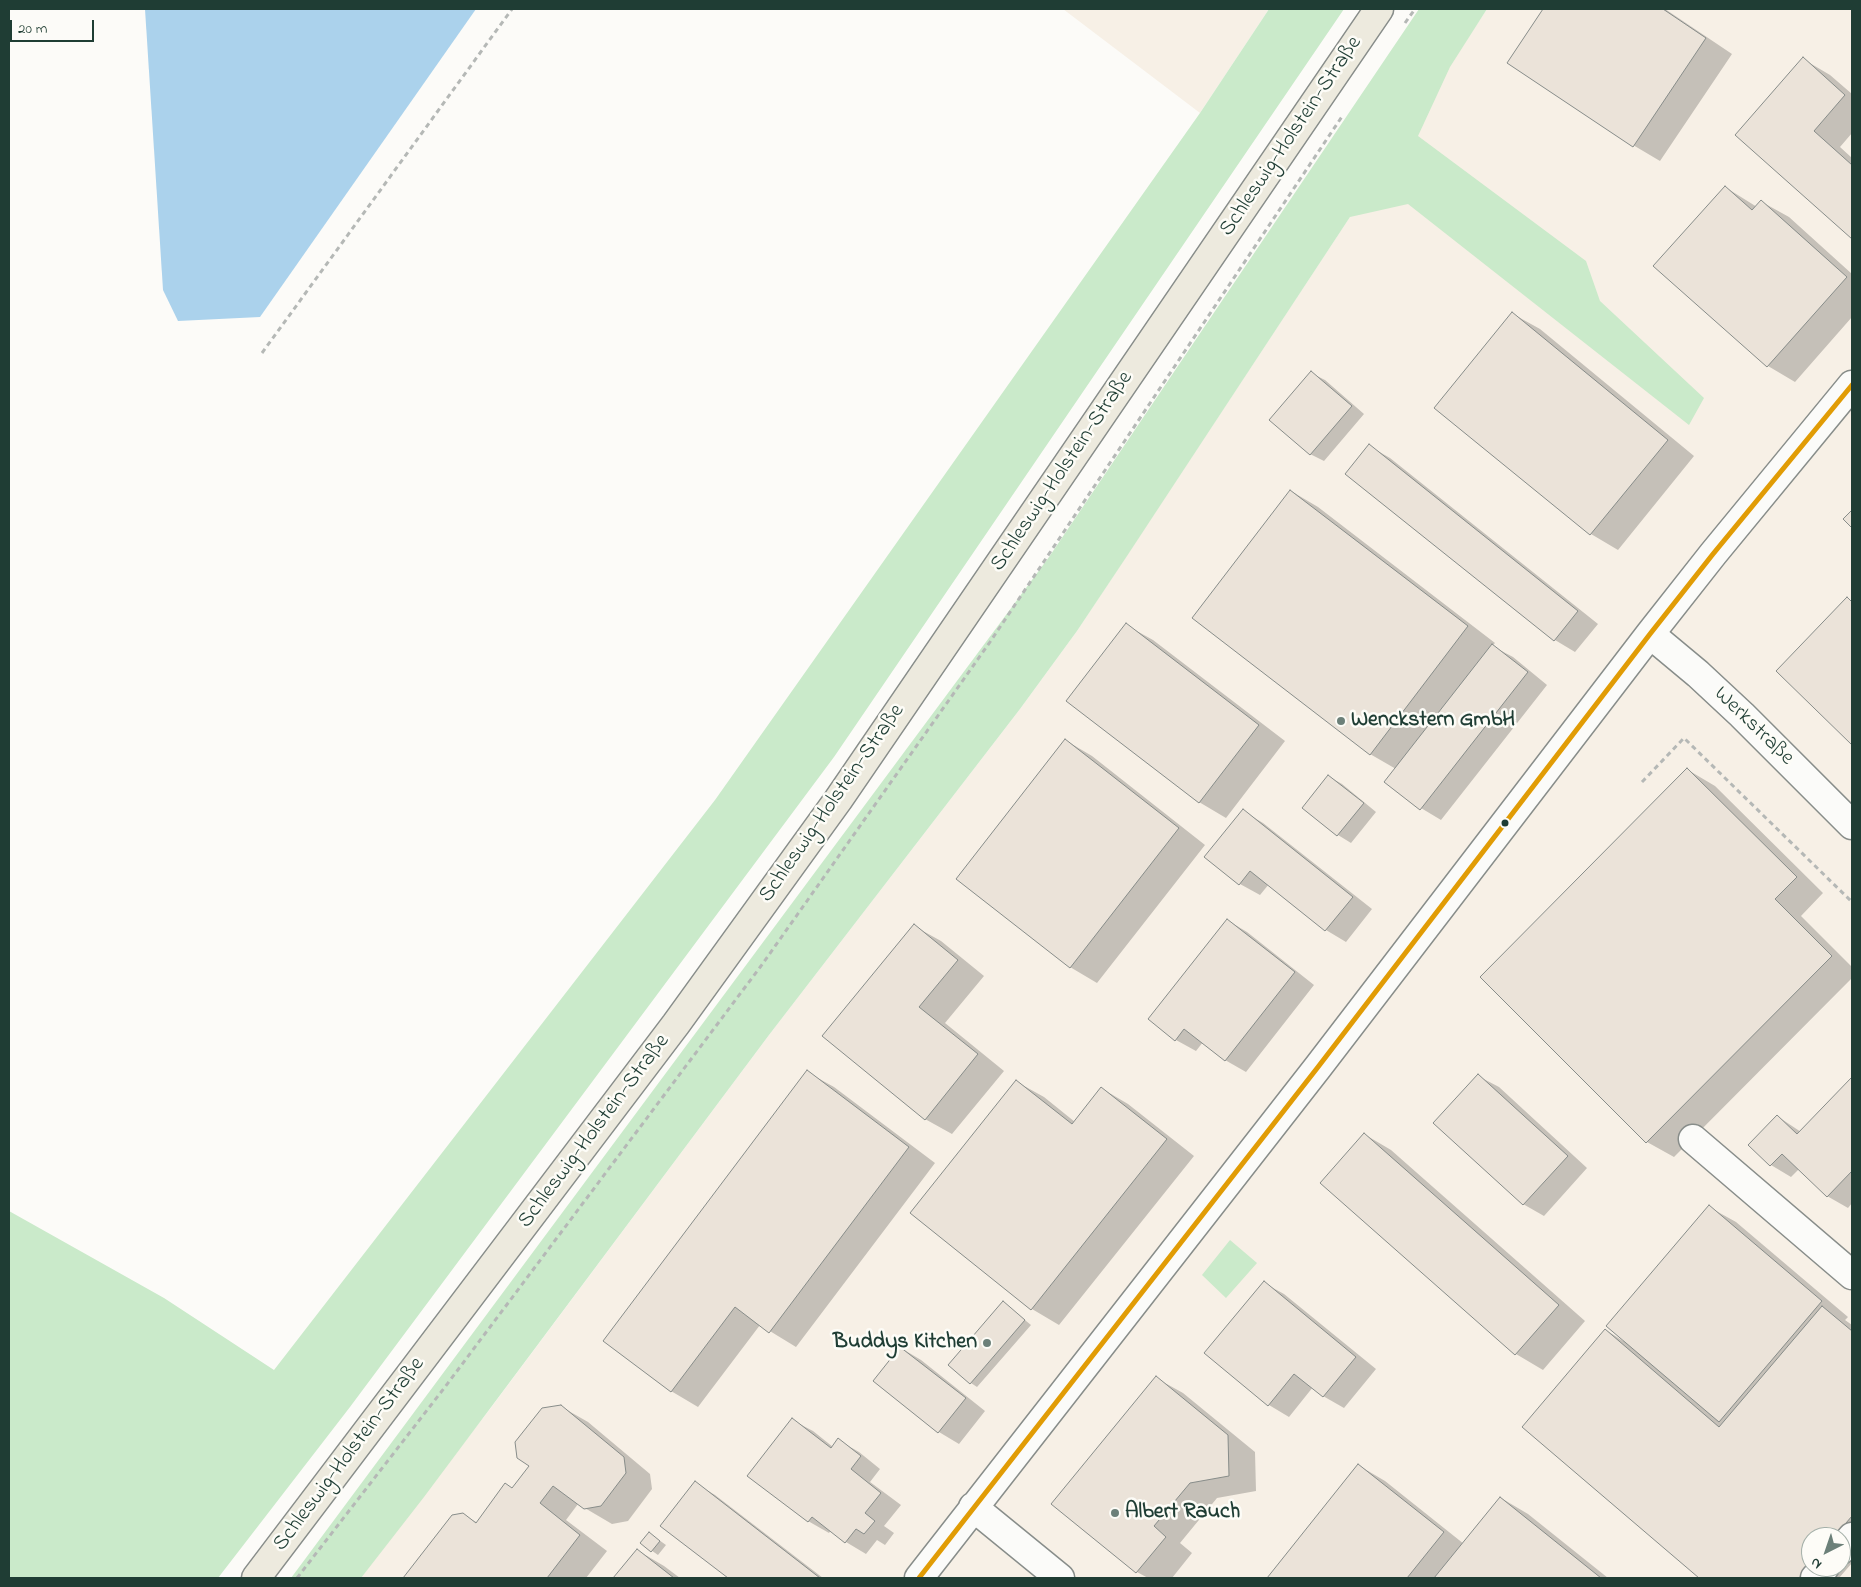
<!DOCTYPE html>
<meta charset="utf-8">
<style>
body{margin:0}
#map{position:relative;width:1861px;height:1587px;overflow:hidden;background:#fcfbf8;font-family:"Indie Flower",sans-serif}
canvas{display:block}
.frame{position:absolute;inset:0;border:10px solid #1f3d34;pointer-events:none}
.north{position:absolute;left:1801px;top:1527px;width:50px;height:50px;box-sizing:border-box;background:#fdfcf7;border:1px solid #a4b0a9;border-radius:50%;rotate:221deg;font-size:14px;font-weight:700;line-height:20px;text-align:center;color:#1f3d34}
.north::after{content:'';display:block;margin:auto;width:18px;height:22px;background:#6c8079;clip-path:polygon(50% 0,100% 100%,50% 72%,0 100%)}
.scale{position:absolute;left:10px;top:20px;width:84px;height:22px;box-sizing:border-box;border:2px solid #1f3d34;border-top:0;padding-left:6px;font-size:15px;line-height:18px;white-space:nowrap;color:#1f3d34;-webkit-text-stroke:4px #fdfcf7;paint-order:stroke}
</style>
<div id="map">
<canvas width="1861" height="1587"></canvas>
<div class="frame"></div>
<div class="north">N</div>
<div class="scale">20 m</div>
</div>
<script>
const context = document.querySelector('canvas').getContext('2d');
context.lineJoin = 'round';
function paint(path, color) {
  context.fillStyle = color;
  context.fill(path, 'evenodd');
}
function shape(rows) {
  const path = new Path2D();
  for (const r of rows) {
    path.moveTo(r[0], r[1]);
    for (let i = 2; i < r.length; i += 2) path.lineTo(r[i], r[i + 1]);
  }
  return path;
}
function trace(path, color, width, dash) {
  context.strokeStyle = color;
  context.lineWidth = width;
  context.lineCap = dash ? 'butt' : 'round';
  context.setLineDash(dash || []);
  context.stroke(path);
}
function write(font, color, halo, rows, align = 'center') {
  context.font = font + ' "Indie Flower",sans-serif';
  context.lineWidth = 5;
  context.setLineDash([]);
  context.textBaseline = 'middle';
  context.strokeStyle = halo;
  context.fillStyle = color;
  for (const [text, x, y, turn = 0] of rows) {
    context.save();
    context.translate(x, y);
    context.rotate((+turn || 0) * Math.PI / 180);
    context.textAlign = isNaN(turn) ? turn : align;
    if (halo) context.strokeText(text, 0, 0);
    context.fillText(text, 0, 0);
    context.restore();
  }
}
paint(shape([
 [1063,9,1269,9,1200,113],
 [1487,9,1852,9,1852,1578,360,1578,490,1409,769,1035,1020,709,1077,631],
 [1811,1537,1841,1537,1841,1567,1811,1567]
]), '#f7f0e6');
paint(shape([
 [1269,9,1344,9,834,757,350,1407,218,1578,9,1578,9,1211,164,1298,274,1370,715,800,1200,113],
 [1419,9,1487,9,1450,67,1418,136,1586,261,1600,301,1704,398,1689,425,1408,204,1350,217,1127,556,1077,631,1020,709,769,1035,424,1497,361,1578,291,1578,1049,557],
 [1230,1240,1257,1263,1226,1298,1202,1275]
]), '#caeaca');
paint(shape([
 [145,9,476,9,260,317,178,321,163,290]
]), '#abd2ec');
paint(shape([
 [1545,9,1665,9,1732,54,1660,161,1633,145,1509,62],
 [1803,59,1830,75,1852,94,1852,133,1840,147,1852,158,1852,237,1737,135],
 [1725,187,1757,207,1762,202,1789,217,1852,274,1852,317,1795,382,1768,366],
 [1513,314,1540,329,1694,456,1618,550,1591,534],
 [1311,373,1325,380,1364,414,1324,461,1310,454],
 [1369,446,1390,458,1598,624,1575,652,1555,640,1347,474],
 [1291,491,1318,507,1495,643,1492,646,1513,657,1547,685,1441,820,1421,808,1396,769,1370,754],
 [1848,599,1852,601,1852,743,1778,671],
 [1126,625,1153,640,1285,741,1226,818,1199,802],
 [1065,740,1092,756,1205,845,1097,983,1070,967],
 [1688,770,1715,786,1823,893,1801,916,1852,967,1852,978,1674,1157,1647,1142],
 [1328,776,1342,784,1376,812,1351,843,1338,835,1303,808],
 [1243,811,1263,823,1372,909,1346,942,1326,930,1269,884,1260,895,1240,884],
 [1227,920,1247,932,1314,985,1246,1072,1225,1060,1203,1042,1196,1051,1176,1040],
 [914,926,941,941,984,976,945,1023,1004,1071,952,1134,925,1119],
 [807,1072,834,1087,935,1163,796,1347,760,1325,698,1407,671,1391],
 [1478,1076,1499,1087,1587,1168,1544,1216,1523,1204],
 [1852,1079,1852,1203,1848,1208,1827,1196,1799,1169,1791,1177,1771,1165,1749,1145,1777,1116,1801,1132],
 [1017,1082,1044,1097,1075,1122,1101,1088,1128,1104,1194,1156,1059,1325,1032,1309,911,1213],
 [1364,1134,1391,1150,1585,1321,1543,1370,1516,1354],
 [1709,1207,1736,1222,1848,1317,1845,1320,1852,1325,1852,1563,1839,1578,1701,1578,1523,1427,1606,1330,1623,1341],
 [1811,1537,1841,1537,1841,1567,1811,1567],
 [1264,1283,1284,1294,1376,1369,1344,1408,1323,1396,1313,1387,1289,1417,1269,1405],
 [1004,1303,1031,1325,977,1387,971,1383],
 [901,1348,921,1360,985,1411,959,1444,939,1432],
 [1156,1378,1183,1393,1255,1452,1256,1491,1217,1498,1180,1543,1192,1553,1172,1578,1148,1578,1137,1572,1053,1503],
 [560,1406,588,1422,650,1474,652,1489,628,1521,612,1524,578,1504,566,1520,607,1551,586,1578,405,1578,453,1516,463,1515,478,1523,513,1489,530,1466],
 [792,1420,813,1431,833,1447,838,1440,859,1452,880,1469,870,1482,901,1505,884,1526,894,1533,885,1545,877,1540,866,1554,846,1542,831,1530,829,1533,808,1521],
 [1358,1465,1385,1481,1464,1544,1501,1498,1528,1514,1608,1578,1269,1578],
 [695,1483,715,1495,823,1578,730,1578,662,1525],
 [649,1533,666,1545,658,1555,641,1543],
 [637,1550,664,1566,680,1578,615,1578]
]), '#0003');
const building = shape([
 [1543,9,1663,9,1706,38,1633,147,1507,63,1543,9],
 [1803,57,1845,95,1814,131,1852,165,1852,239,1735,135,1803,57],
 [1725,186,1752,210,1761,200,1847,277,1767,367,1653,266,1725,186],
 [1512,312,1668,440,1590,535,1434,408,1512,312],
 [1311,371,1352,406,1310,455,1269,420,1311,371],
 [1369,444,1578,611,1554,641,1345,474,1369,444],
 [1290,490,1468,626,1370,755,1192,618,1290,490],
 [1852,510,1852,528,1843,519,1852,510],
 [1847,597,1852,602,1852,745,1776,671,1847,597],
 [1126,623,1259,725,1199,803,1066,701,1126,623],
 [1492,644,1528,672,1420,810,1384,782,1492,644],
 [1065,739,1179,828,1070,968,956,879,1065,739],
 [1687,768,1797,877,1775,899,1832,956,1646,1143,1480,977,1687,768],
 [1328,775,1364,803,1337,836,1302,808,1328,775],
 [1243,809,1353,897,1325,931,1250,871,1239,885,1204,857,1243,809],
 [1227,919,1295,972,1225,1061,1184,1029,1175,1041,1148,1019,1227,919],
 [914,924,958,960,919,1007,978,1054,925,1120,822,1036,914,924],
 [807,1070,909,1147,769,1333,735,1307,671,1392,603,1341,807,1070],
 [1478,1074,1568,1156,1523,1205,1433,1123,1478,1074],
 [1852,1077,1852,1171,1827,1197,1782,1154,1770,1166,1748,1145,1777,1115,1797,1134,1852,1077],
 [1016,1080,1072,1124,1101,1087,1167,1139,1031,1310,910,1213,1016,1080],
 [1364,1133,1559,1305,1515,1355,1320,1183,1364,1133],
 [1709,1205,1822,1301,1719,1422,1606,1326,1709,1205],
 [1264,1281,1356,1357,1323,1397,1294,1374,1268,1406,1204,1353,1264,1281],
 [1003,1301,1025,1320,970,1384,948,1365,1003,1301],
 [1822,1306,1852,1331,1852,1516,1834,1537,1811,1537,1811,1564,1799,1578,1699,1578,1522,1427,1605,1329,1719,1427,1822,1306],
 [900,1347,966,1398,938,1433,873,1381,900,1347],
 [1156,1376,1228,1435,1229,1476,1190,1483,1154,1526,1166,1537,1136,1573,1051,1504,1156,1376],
 [561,1405,624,1457,626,1473,601,1506,584,1509,553,1486,540,1503,580,1535,547,1578,403,1578,452,1515,463,1513,476,1523,505,1483,512,1488,529,1466,517,1458,515,1442,542,1408,561,1405],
 [792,1418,831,1448,838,1438,861,1456,851,1469,881,1493,865,1513,875,1521,864,1534,856,1529,845,1543,812,1517,808,1522,747,1476,792,1418],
 [1358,1464,1444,1532,1407,1578,1267,1578,1358,1464],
 [695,1481,820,1578,728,1578,660,1526,695,1481],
 [1500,1497,1601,1578,1602,1578,1434,1578,1500,1497],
 [649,1532,660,1541,651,1552,640,1543,649,1532],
 [637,1549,674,1578,613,1578,637,1549]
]);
paint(building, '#ebe3d9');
trace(building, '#888d8a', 1);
const minor = shape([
 [1650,634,1698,674,1742,715,1852,825],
 [1693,1139,1852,1275],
 [973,1507,1060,1578],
 [1841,1550,1852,1537],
 [919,1578,1318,1067,1650,634,1713,554,1852,385],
 [1815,1578,1825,1567]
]);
const major = shape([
 [256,1578,676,1024,838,800,1379,9]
]);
trace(minor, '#888d8a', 31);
trace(major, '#888d8a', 31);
trace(shape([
 [1405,23,1415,9],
 [262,353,512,9],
 [1642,782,1684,738,1852,902],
 [297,1578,445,1387,761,966,990,642,1343,115]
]), '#b5b8b6', 3, [5, 4]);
trace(minor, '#fbfbf9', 28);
trace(major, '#edeade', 28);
trace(shape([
 [919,1578,1318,1067,1650,634,1713,554,1852,385]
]), '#e19c05', 5);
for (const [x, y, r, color] of [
 [1341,721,5,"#6c8079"],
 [1505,823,4.5,"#1f3d34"],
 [987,1343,5,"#6c8079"],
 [1115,1513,5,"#6c8079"]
]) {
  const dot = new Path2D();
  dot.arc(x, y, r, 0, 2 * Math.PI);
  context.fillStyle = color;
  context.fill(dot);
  trace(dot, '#fdfcf7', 2);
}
write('22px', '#1f3d34', '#fdfcf7', [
 ["Schleswig-Holstein-Straße",1292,137,-56],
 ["Schleswig-Holstein-Straße",1063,472,-56],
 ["Werkstraße",1753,727,44],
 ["Schleswig-Holstein-Straße",833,804,-55],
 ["Schleswig-Holstein-Straße",595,1132,-53],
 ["Schleswig-Holstein-Straße",350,1455,-53]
]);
write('bold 22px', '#1f3d34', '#fdfcf7', [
 ["Wenckstern GmbH",1351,721],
 ["Buddys Kitchen",977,1343,"right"],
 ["Albert Rauch",1125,1513]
], 'left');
</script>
